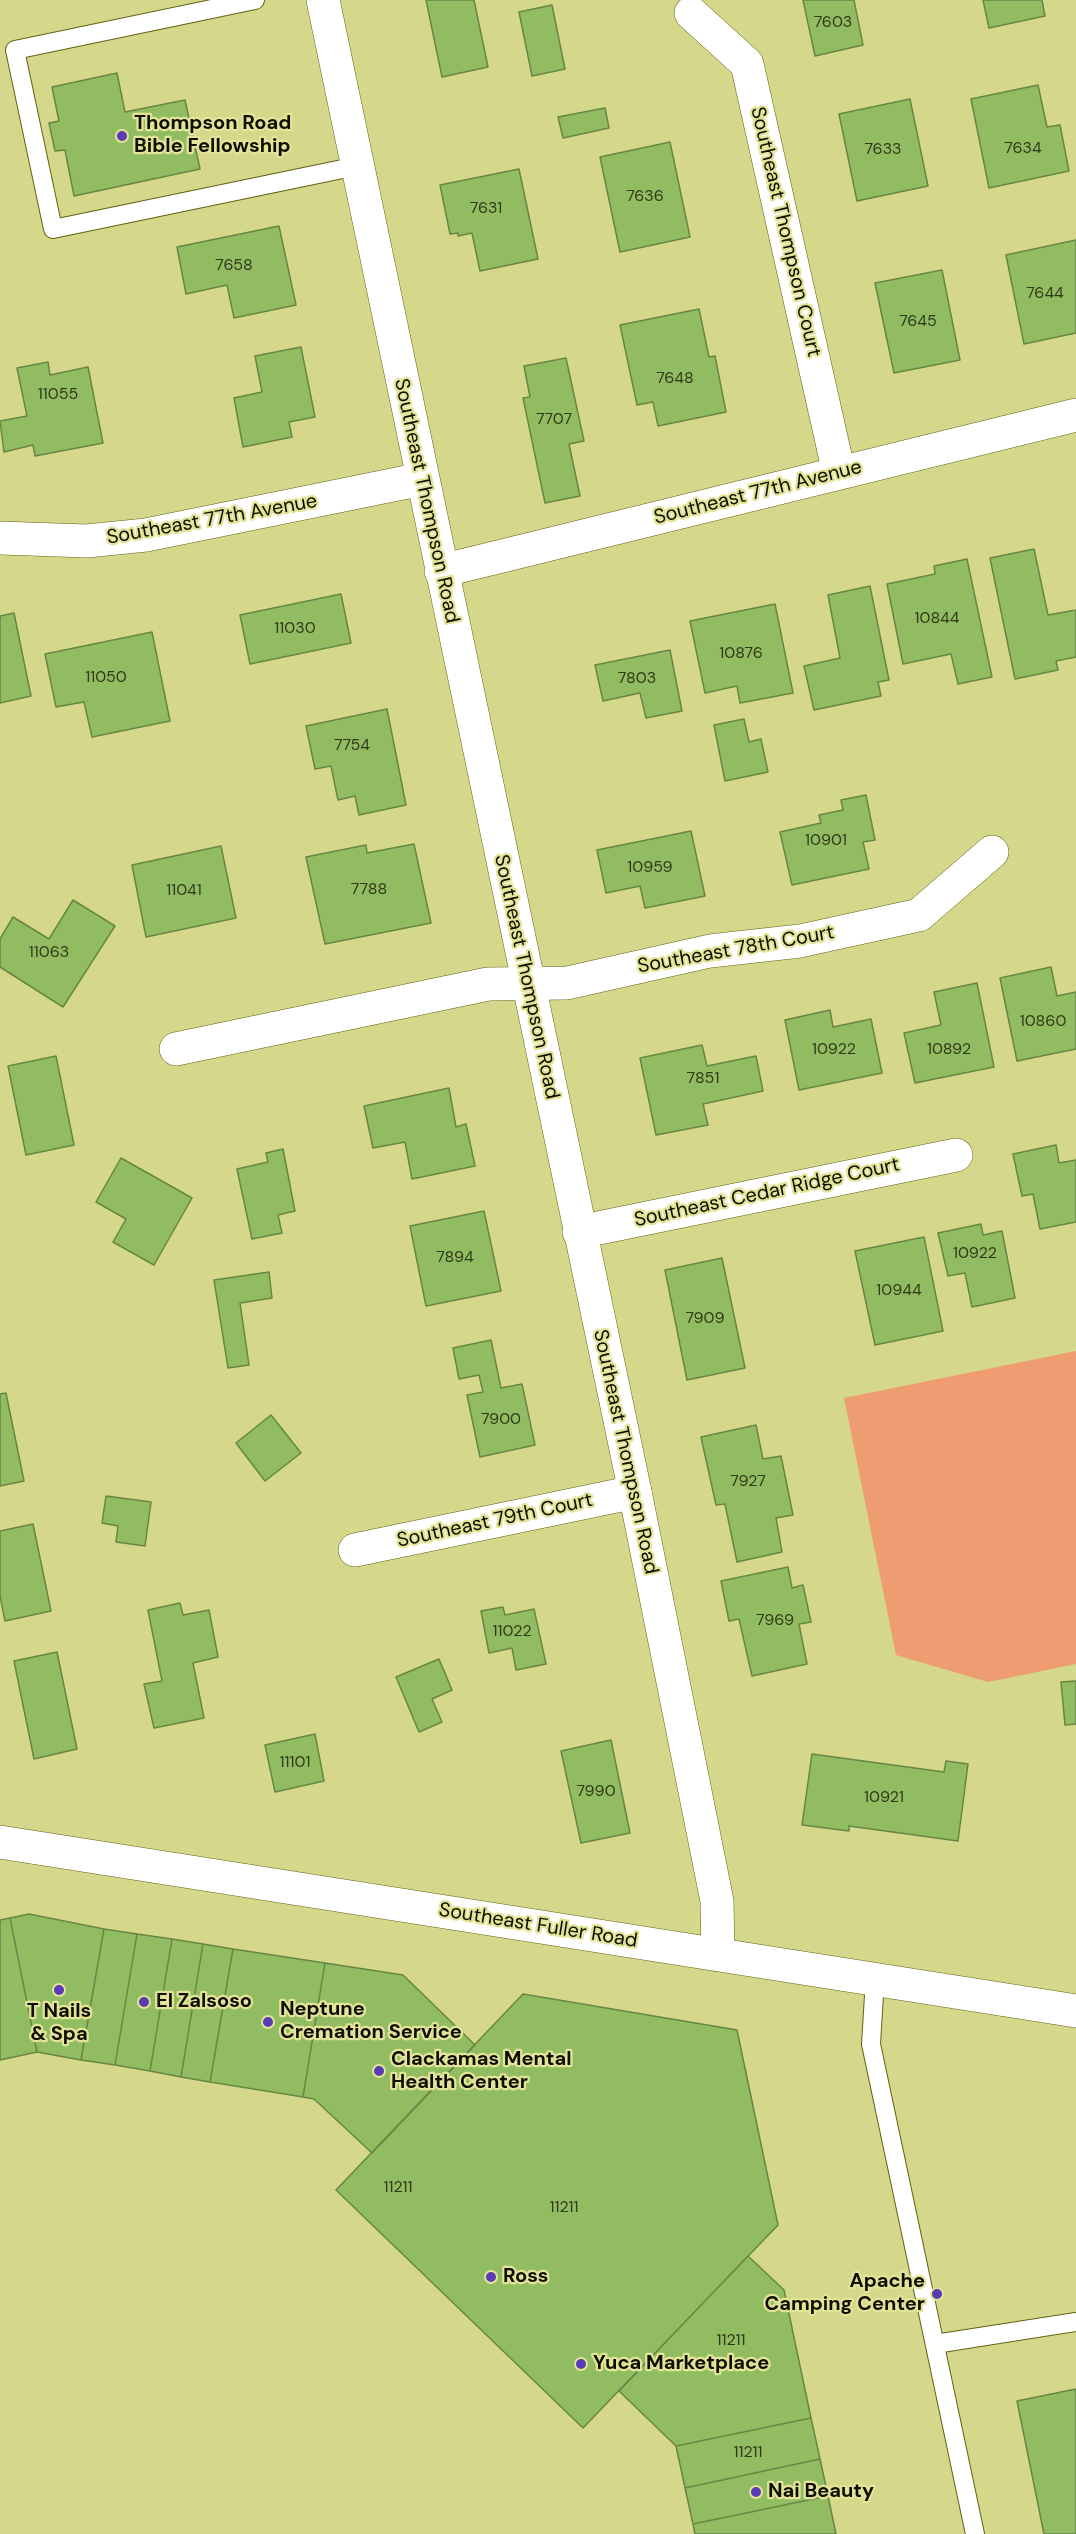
<!DOCTYPE html>
<style>
body{margin:0}
canvas{display:block;background:#d5d78b}
</style>
<canvas width="1076" height="2534"></canvas>
<script>
const context = document.querySelector('canvas').getContext('2d');
context.lineJoin = 'round';
function paint(path, color) {
  context.fillStyle = color;
  context.fill(path, 'evenodd');
}
function shape(rows) {
  const path = new Path2D();
  for (const r of rows) {
    path.moveTo(r[0], r[1]);
    for (let i = 2; i < r.length; i += 2) path.lineTo(r[i], r[i + 1]);
  }
  return path;
}
function trace(path, color, width, dash) {
  context.strokeStyle = color;
  context.lineWidth = width;
  context.lineCap = dash ? 'butt' : 'round';
  context.setLineDash(dash || []);
  context.stroke(path);
}
function write(font, color, halo, rows, align = 'center') {
  context.font = font + ' "DM Sans",sans-serif';
  context.lineWidth = 4.5;
  context.setLineDash([]);
  context.textBaseline = 'middle';
  context.strokeStyle = halo;
  context.fillStyle = color;
  for (const [text, x, y, turn = 0] of rows) {
    context.save();
    context.translate(x, y);
    context.rotate((+turn || 0) * Math.PI / 180);
    context.textAlign = isNaN(turn) ? turn : align;
    if (halo) context.strokeText(text, 0, 0);
    context.fillText(text, 0, 0);
    context.restore();
  }
}
paint(shape([
 [1076,1351,1076,1664,988,1682,896,1655,844,1398]
]), '#ed9d71');
const building = shape([
 [426,0,474,0,488,67,442,77,426,0],
 [803,0,854,0,863,45,815,56,803,0],
 [983,0,1042,0,1045,16,989,28,983,0],
 [552,5,565,69,532,76,519,12,552,5],
 [117,73,125,112,185,100,200,169,74,196,65,150,55,151,49,123,59,121,52,87,117,73],
 [1038,85,1047,127,1060,125,1069,171,989,188,971,99,1038,85],
 [910,99,928,186,857,201,839,114,910,99],
 [605,108,609,128,563,138,558,117,605,108],
 [670,142,690,237,620,252,600,157,670,142],
 [519,169,538,259,480,271,472,233,458,236,458,233,450,234,440,185,519,169],
 [279,226,296,305,234,318,227,285,186,294,177,247,279,226],
 [1076,240,1076,333,1024,344,1006,255,1076,240],
 [942,270,960,360,894,373,875,283,942,270],
 [699,309,709,357,715,356,726,412,658,426,653,402,637,405,620,325,699,309],
 [301,347,315,417,289,422,292,437,243,447,234,398,262,392,255,356,301,347],
 [566,358,584,441,569,444,580,496,545,503,523,398,530,397,524,366,566,358],
 [48,362,50,375,88,367,103,443,35,456,33,445,4,452,0,421,27,416,17,368,48,362],
 [1034,549,1048,615,1076,610,1076,657,1056,661,1058,670,1015,679,990,558,1034,549],
 [967,559,992,677,958,684,951,654,903,664,887,584,935,574,934,566,967,559],
 [870,586,889,680,878,682,881,696,814,710,804,666,840,658,828,595,870,586],
 [341,594,351,643,250,664,240,615,341,594],
 [775,604,793,693,740,703,737,686,705,693,690,621,775,604],
 [14,613,31,696,0,703,0,616,14,613],
 [152,632,170,721,92,737,84,702,56,707,45,654,152,632],
 [670,650,682,711,646,718,640,693,603,701,595,665,670,650],
 [387,709,406,805,359,815,355,796,338,800,331,766,315,769,306,726,387,709],
 [744,719,749,742,761,739,768,772,725,781,714,725,744,719],
 [866,795,875,840,863,842,869,869,792,885,780,832,821,823,819,815,843,810,841,800,866,795],
 [691,831,705,896,645,908,640,886,606,893,597,850,691,831],
 [414,844,431,923,325,944,306,857,366,845,367,853,414,844],
 [221,846,236,918,146,937,132,865,221,846],
 [73,900,115,926,63,1007,0,967,0,939,13,917,49,939,73,900],
 [1051,967,1057,996,1076,992,1076,1049,1017,1061,1000,978,1051,967],
 [977,983,994,1067,915,1083,904,1033,941,1025,934,992,977,983],
 [830,1010,833,1027,871,1019,882,1073,799,1090,785,1020,830,1010],
 [702,1045,707,1066,756,1056,763,1091,703,1104,708,1125,656,1135,640,1058,702,1045],
 [56,1056,74,1145,26,1155,8,1066,56,1056],
 [449,1088,456,1127,466,1124,475,1166,412,1179,405,1142,373,1148,364,1106,449,1088],
 [1056,1145,1059,1163,1076,1160,1076,1222,1040,1229,1033,1194,1022,1196,1013,1154,1056,1145],
 [283,1149,295,1211,278,1215,282,1233,252,1239,237,1169,268,1162,266,1153,283,1149],
 [121,1158,192,1198,154,1265,113,1242,126,1219,96,1202,121,1158],
 [484,1211,501,1291,426,1306,410,1226,484,1211],
 [981,1224,983,1235,1002,1231,1015,1298,972,1307,965,1273,948,1276,938,1233,981,1224],
 [924,1237,943,1331,875,1345,855,1251,924,1237],
 [722,1258,745,1368,687,1380,665,1270,722,1258],
 [269,1272,272,1298,240,1303,249,1365,228,1368,214,1280,269,1272],
 [491,1340,501,1388,522,1384,535,1445,480,1457,467,1395,483,1392,479,1375,459,1379,453,1348,491,1340],
 [6,1393,24,1481,0,1486,0,1394,6,1393],
 [271,1415,301,1453,265,1481,236,1443,271,1415],
 [756,1425,763,1459,781,1456,793,1515,776,1518,782,1552,737,1562,725,1504,716,1505,701,1437,756,1425],
 [106,1496,151,1502,145,1546,116,1542,118,1526,102,1523,106,1496],
 [33,1524,51,1611,5,1621,0,1596,0,1531,33,1524],
 [788,1567,792,1588,803,1585,811,1622,799,1624,807,1664,752,1676,739,1619,729,1621,721,1581,788,1567],
 [180,1603,183,1615,209,1610,218,1657,193,1663,204,1718,154,1728,144,1684,162,1681,148,1610,180,1603],
 [503,1607,505,1615,534,1609,546,1664,516,1670,512,1648,489,1653,481,1611,503,1607],
 [57,1652,77,1749,34,1759,14,1661,57,1652],
 [439,1659,452,1690,432,1699,442,1722,419,1732,396,1677,439,1659],
 [1076,1681,1076,1724,1065,1725,1061,1682,1076,1681],
 [315,1734,324,1781,275,1792,265,1745,315,1734],
 [611,1740,630,1833,581,1843,561,1751,611,1740],
 [812,1754,944,1772,946,1761,968,1764,958,1841,849,1826,849,1831,802,1825,812,1754],
 [29,1914,104,1929,81,2060,37,2052,10,1918,29,1914],
 [10,1918,37,2052,0,2060,0,1920,10,1918],
 [104,1929,137,1934,115,2065,81,2060,104,1929],
 [137,1934,172,1939,150,2071,115,2065,137,1934],
 [172,1939,203,1944,181,2077,150,2071,172,1939],
 [203,1944,233,1949,210,2082,181,2077,203,1944],
 [233,1949,325,1963,303,2097,210,2082,233,1949],
 [325,1963,403,1975,475,2045,372,2153,314,2099,303,2097,325,1963],
 [523,1994,737,2030,778,2225,583,2428,336,2190,523,1994],
 [748,2256,784,2290,811,2418,676,2446,619,2391,748,2256],
 [1076,2389,1076,2534,1044,2534,1017,2401,1076,2389],
 [811,2418,820,2459,685,2488,676,2446,811,2418],
 [820,2459,828,2496,693,2524,685,2488,820,2459],
 [828,2496,836,2534,695,2534,693,2524,828,2496]
]);
paint(building, '#92bc62');
trace(building, '#678645', 1.5);
const lane = shape([
 [255,0,15,50,53,229,357,166],
 [875,1979,871,2044,975,2534],
 [935,2344,1076,2322]
]);
const street = shape([
 [691,13,747,64,839,473],
 [0,538,87,541,146,535,422,479],
 [441,571,1076,415],
 [176,1049,488,984,567,983,710,951,800,941,919,915,992,852],
 [579,1232,956,1155],
 [355,1550,635,1492]
]);
const secondary = shape([
 [323,0,635,1492,717,1901,718,1955],
 [0,1842,1076,2011]
]);
trace(lane, '#626211', 20);
trace(street, '#626211', 34);
trace(secondary, '#626211', 34);
trace(lane, '#fff', 18);
trace(street, '#fff', 33);
trace(secondary, '#fff', 33);
for (const [x, y, r, color] of [
 [122,136,6,"#5b3bb3"],
 [59,1990,6,"#5b3bb3"],
 [144,2002,6,"#5b3bb3"],
 [268,2022,6,"#5b3bb3"],
 [379,2071,6,"#5b3bb3"],
 [491,2277,6,"#5b3bb3"],
 [937,2294,6,"#5b3bb3"],
 [581,2364,6,"#5b3bb3"],
 [756,2492,6,"#5b3bb3"]
]) {
  const dot = new Path2D();
  dot.arc(x, y, r, 0, 2 * Math.PI);
  context.fillStyle = color;
  context.fill(dot);
  trace(dot, '#e2e498', 2);
}
write('16px', '#303a18', null, [
 ["7603",833,23],
 ["7634",1023,149],
 ["7633",883,150],
 ["7636",645,197],
 ["7631",486,209],
 ["7658",234,266],
 ["7644",1045,294],
 ["7645",918,322],
 ["7648",675,379],
 ["11055",58,395],
 ["7707",554,420],
 ["10844",937,619],
 ["11030",295,629],
 ["10876",741,654],
 ["11050",106,678],
 ["7803",637,679],
 ["7754",352,746],
 ["10901",826,841],
 ["10959",650,868],
 ["7788",369,890],
 ["11041",184,891],
 ["11063",49,953],
 ["10860",1043,1022],
 ["10922",834,1050],
 ["10892",949,1050],
 ["7851",703,1079],
 ["10922",975,1254],
 ["7894",455,1258],
 ["10944",899,1291],
 ["7909",705,1319],
 ["7900",501,1420],
 ["7927",748,1482],
 ["7969",775,1621],
 ["11022",512,1632],
 ["11101",295,1763],
 ["7990",596,1792],
 ["10921",884,1798],
 ["11211",398,2188],
 ["11211",564,2208],
 ["11211",731,2341],
 ["11211",748,2453]
]);
write('bold 20px', '#0f0e00', '#e2e498', [
 ["Thompson Road",134,124],
 ["Bible Fellowship",134,147],
 ["El Zalsoso",156,2002],
 ["Neptune",280,2010],
 ["Cremation Service",280,2033],
 ["T Nails",59,2012,"center"],
 ["& Spa",59,2035,"center"],
 ["Clackamas Mental",391,2060],
 ["Health Center",391,2083],
 ["Ross",503,2277],
 ["Apache",925,2282,"right"],
 ["Camping Center",925,2305,"right"],
 ["Yuca Marketplace",593,2364],
 ["Nai Beauty",768,2492]
], 'left');
write('20px', '#0f0e00', '#e2e498', [
 ["Southeast Thompson Court",785,232,77],
 ["Southeast 77th Avenue",758,493,-14],
 ["Southeast Thompson Road",426,501,78],
 ["Southeast 77th Avenue",212,520,-10],
 ["Southeast 78th Court",736,950,-10],
 ["Southeast Thompson Road",526,977,78],
 ["Southeast Cedar Ridge Court",767,1193,-12],
 ["Southeast Thompson Road",625,1452,78],
 ["Southeast 79th Court",495,1521,-12],
 ["Southeast Fuller Road",538,1926,9]
]);
</script>
